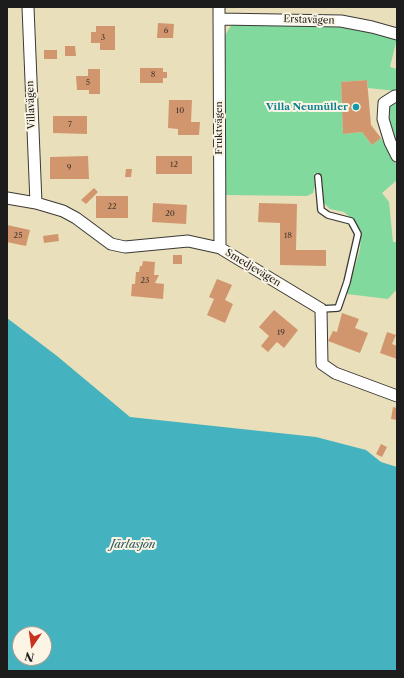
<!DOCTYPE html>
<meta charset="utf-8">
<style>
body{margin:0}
#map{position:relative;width:404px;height:678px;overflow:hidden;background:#e9dfba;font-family:"Libre Caslon Text",serif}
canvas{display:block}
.frame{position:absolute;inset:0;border:8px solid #1c1c1c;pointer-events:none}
.north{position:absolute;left:12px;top:626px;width:40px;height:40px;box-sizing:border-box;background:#fcf5e5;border:1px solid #a29e95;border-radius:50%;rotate:193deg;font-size:11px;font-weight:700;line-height:16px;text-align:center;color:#1c1c1c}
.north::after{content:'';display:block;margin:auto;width:14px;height:18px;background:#c8321e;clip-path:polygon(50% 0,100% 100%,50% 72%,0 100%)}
</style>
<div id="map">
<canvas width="404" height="678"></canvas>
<div class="frame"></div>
<div class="north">N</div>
</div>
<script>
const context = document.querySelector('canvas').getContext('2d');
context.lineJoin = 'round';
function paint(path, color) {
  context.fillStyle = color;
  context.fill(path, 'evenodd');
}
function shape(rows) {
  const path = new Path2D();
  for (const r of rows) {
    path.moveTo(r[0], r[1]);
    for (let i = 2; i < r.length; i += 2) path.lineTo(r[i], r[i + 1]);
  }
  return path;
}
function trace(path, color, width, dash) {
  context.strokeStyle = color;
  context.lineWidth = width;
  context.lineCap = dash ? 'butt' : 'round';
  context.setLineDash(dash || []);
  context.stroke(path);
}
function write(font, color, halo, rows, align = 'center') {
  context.font = font + ' "Libre Caslon Text",serif';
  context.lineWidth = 4;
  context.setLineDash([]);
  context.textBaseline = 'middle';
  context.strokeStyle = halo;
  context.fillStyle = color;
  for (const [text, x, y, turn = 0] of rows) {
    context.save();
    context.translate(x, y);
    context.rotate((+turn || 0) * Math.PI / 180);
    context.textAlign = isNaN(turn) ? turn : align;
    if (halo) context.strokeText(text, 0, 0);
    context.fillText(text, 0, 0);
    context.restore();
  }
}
paint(shape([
 [232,24,330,25,360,29,397,38,390,67,397,69,397,91,368,88,367,80,341,82,343,134,362,132,372,145,381,138,397,166,397,180,382,193,389,202,393,242,397,242,397,289,388,299,347,294,360,249,361,236,352,219,344,212,330,209,324,203,321,174,314,173,315,186,313,193,307,196,226,195,224,37],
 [397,101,397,149,387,123,389,106]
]), '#81d99e');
paint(shape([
 [7,318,57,356,130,417,316,437,366,450,381,462,397,467,397,671,7,671],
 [20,634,44,634,44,658,20,658]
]), '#44b2bf');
paint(shape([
 [158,23,174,24,173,38,157,38],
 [96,26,115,26,115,50,100,50,100,43,91,43,91,32,96,32],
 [65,46,75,46,76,56,65,56],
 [44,50,57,50,57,59,44,59],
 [140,68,163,68,163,72,167,72,167,78,163,78,163,83,140,83],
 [88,69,100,69,100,94,89,94,89,90,77,90,76,76,88,76],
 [367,80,371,125,381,138,372,145,362,132,343,134,341,82],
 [169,100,192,100,191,122,200,122,199,135,178,135,178,129,168,128],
 [53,116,87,116,87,134,53,133],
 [88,156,89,179,50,179,50,157],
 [156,156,192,156,192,174,156,174],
 [126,169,132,169,131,177,125,177],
 [94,188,98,192,86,204,81,200],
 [96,196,128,196,128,218,96,218],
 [153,203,187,205,186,224,152,222],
 [259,203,297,204,296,250,326,250,326,266,280,265,280,223,258,222],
 [7,225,30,230,26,246,7,242],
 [58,234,59,241,44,243,43,236],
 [173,255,182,255,182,264,173,264],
 [143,261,155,262,154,275,159,275,155,283,164,284,163,299,131,296,132,284,135,284,136,272,139,272,140,266,142,266],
 [217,279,232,285,225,300,233,304,225,323,207,315,214,299,209,297],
 [274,310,298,330,284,348,277,342,268,352,261,346,269,336,259,327],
 [342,313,359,319,355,328,368,333,360,353,328,341,333,331,337,332],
 [387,332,396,335,392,344,397,346,397,359,380,353],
 [393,407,397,408,397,420,391,419],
 [381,444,387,447,382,457,376,454]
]), '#d1966d');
const service = shape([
 [318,177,321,210,328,215,351,221,358,234,347,282,338,308,321,309]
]);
const minor = shape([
 [28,7,36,203],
 [219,7,220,248],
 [219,19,341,21,372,27,397,34],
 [397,96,395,96,384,103,383,119,390,142,397,156],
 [7,198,36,203,63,211,76,218,111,244,125,247,188,241,220,248,321,309,322,364,335,373,397,396]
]);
trace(service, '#3b3934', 8);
trace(minor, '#3b3934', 13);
trace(service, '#fff', 5.5);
trace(minor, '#fff', 11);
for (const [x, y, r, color] of [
 [356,107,4,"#0f9aa8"]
]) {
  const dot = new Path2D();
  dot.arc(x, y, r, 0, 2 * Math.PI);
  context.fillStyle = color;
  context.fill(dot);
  trace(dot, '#fcf5e5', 1.5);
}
write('8px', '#493a30', null, [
 ["6",166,31],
 ["3",103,38],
 ["8",153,75],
 ["5",88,83],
 ["10",180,111],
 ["7",70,125],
 ["12",174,165],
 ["9",69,168],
 ["22",112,207],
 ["20",170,214],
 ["25",18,236],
 ["18",288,236],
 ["23",145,281],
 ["19",281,333]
]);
write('10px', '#1c1c1c', '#fcf5e5', [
 ["Erstavägen",309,20,2],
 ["Villavägen",31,105,-92],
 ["Fruktvägen",219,128,-90],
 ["Smedjevägen",253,268,31]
]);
write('bold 10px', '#0d838f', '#fcf5e5', [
 ["Villa Neumüller",348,107]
], 'right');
write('italic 11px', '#2c585d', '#fcf5e5', [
 ["Järlasjön",133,545]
]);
</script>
